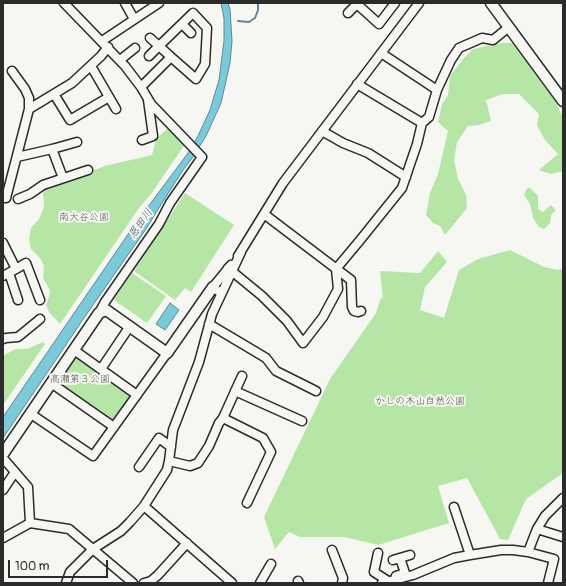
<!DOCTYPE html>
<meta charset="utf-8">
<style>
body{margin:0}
#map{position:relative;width:566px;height:586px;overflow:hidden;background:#f6f6f2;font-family:Pangolin,sans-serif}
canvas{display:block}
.frame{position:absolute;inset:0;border:4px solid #2b2b2b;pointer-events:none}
.scale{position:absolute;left:8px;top:560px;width:100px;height:18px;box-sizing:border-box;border:2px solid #2b2b2b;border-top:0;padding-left:5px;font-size:12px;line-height:14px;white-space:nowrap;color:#2b2b2b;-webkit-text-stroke:3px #f6f6f2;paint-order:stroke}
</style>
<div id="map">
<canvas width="566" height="586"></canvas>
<div class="frame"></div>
<div class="scale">100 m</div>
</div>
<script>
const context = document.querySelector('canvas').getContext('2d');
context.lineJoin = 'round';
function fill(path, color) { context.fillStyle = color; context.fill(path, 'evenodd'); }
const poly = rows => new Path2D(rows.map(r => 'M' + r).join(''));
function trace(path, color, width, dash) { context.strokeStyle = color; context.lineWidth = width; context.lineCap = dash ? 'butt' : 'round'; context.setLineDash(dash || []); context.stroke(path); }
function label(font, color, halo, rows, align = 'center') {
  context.font = font + ' Pangolin,"Klee One",sans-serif'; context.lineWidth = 4; context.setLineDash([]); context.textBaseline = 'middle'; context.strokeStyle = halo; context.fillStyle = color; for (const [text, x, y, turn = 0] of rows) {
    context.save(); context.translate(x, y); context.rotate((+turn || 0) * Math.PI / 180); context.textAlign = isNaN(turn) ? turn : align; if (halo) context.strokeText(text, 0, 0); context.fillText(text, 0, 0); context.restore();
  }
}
const green = poly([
 [501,43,513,43,555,100,563,118,563,171,551,174,539,170,558,154,545,140,537,125,539,114,519,94,503,94,486,100,491,121,479,125,468,126,457,142,454,160,458,179,466,195,467,208,445,235,440,226,433,223,426,215,430,193,438,174,448,131,438,122,442,104,448,95,450,76,463,59,473,49],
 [169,127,185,144,151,194,139,208,60,324,49,312,46,305,49,297,50,290,43,278,44,266,40,258,31,249,29,239,31,228,39,219,44,207,43,189,105,166,152,155,156,139],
 [527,188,530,188,538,196,538,209,543,212,551,205,556,210,551,215,550,223,544,229,539,227,533,218,530,204,524,195],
 [185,193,234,225,191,292,185,288,175,300,134,271],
 [510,250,544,267,558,270,563,268,563,473,526,499,508,540,500,539,467,478,438,486,449,523,378,545,344,537,300,537,289,532,275,549,264,517,330,379,376,313,381,298,383,299,380,271,420,273,438,251,447,262,425,287,420,310,444,318,459,270,478,259],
 [132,273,166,296,147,323,114,300],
 [43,342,45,344,3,405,3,356,15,349,27,349],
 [77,356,131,394,132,397,115,420,112,421,58,384,58,381,74,357]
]);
const water = poly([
 [221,3,228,3,230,9,232,41,230,63,221,103,206,136,193,157,183,170,157,211,146,229,86,315,3,438,3,417,133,227,188,153,197,138,210,110,219,80,224,41,224,18,221,3],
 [170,303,179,310,165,330,156,324,170,303]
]);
const stream = poly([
 [238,21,249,22,255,18,258,10,258,3]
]);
const minor = poly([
 [64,3,125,66,141,87,151,104,202,157,170,203,159,224,105,302,99,313],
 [125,3,134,19],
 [357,4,379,24,395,3],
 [348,13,358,3],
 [182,24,191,33],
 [102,41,159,3],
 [381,53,437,90],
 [149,56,159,46,193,13,207,28,205,64,196,79,171,57,159,46,150,38],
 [120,60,135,48],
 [91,66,116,109],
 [357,84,422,123],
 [141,87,171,57],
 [54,94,70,120,109,97],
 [29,109,72,83,101,56,108,47],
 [322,131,343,143,368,153,406,177],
 [142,140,153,136,148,100],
 [52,149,63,178],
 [17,157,52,149,77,142],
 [3,198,6,198,29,109,29,98,25,89,12,71],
 [18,199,30,194,43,185,88,170],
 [264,214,351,280,352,307,354,311,358,312,361,311],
 [3,243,16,269,3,276],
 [238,256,283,183,419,3],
 [228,268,262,296,287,321,303,343,323,317,338,289,336,269,361,239,402,188,417,144,422,123,429,117,437,90,451,60,459,48,482,38,493,40,509,27],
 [16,269,26,263,40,300],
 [9,273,18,300],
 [218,291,213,287,231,265],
 [209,324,266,358,276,371,316,391],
 [3,339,6,338,18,337,40,319],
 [74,350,137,395],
 [101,369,130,326],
 [51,383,114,427],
 [235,391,302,421],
 [31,414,93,456,167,353],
 [223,418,263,438,271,452,247,503],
 [3,458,28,487,30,523],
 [169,461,190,466,198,463,209,446,219,423,223,418,242,376],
 [139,467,159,438,171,447],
 [3,490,15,472],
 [144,506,232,583],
 [454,507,470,555],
 [537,529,563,537],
 [3,538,30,523,69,529,133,583],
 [332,550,343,578,342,583],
 [528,552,537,529,545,516,563,498],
 [378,553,374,572,388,581],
 [393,560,410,555],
 [396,576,405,573,400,558],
 [298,581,299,583],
 [66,583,70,572,93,549,121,531,130,522,144,506,167,470,169,461,173,430,199,362,212,314,241,252],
 [144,583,151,581,158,575,187,543],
 [260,583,271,564],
 [382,583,413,575,454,558,470,555,501,550,513,550,528,552,554,559,548,583]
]);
const tertiary = poly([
 [491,3,563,101],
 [3,454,99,313,106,310,109,312,167,353,213,287]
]);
const parkNames = [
 ["南大谷公園",84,217],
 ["高瀬第３公園",80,379],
 ["かしの木山自然公園",420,401]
];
const waterNames = [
 ["恩田川",141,224,-55]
];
fill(green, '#b5e6a6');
fill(water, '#7bcad9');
trace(water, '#5b8a93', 1);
trace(stream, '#5b8a93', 2);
trace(minor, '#2b2b2b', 11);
trace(tertiary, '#2b2b2b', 13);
trace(minor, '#f6f6f2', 8);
trace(tertiary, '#f6f6f2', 10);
label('10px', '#4e5a4a', '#f6f6f2', parkNames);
label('italic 11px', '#435b5f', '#f6f6f2', waterNames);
</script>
